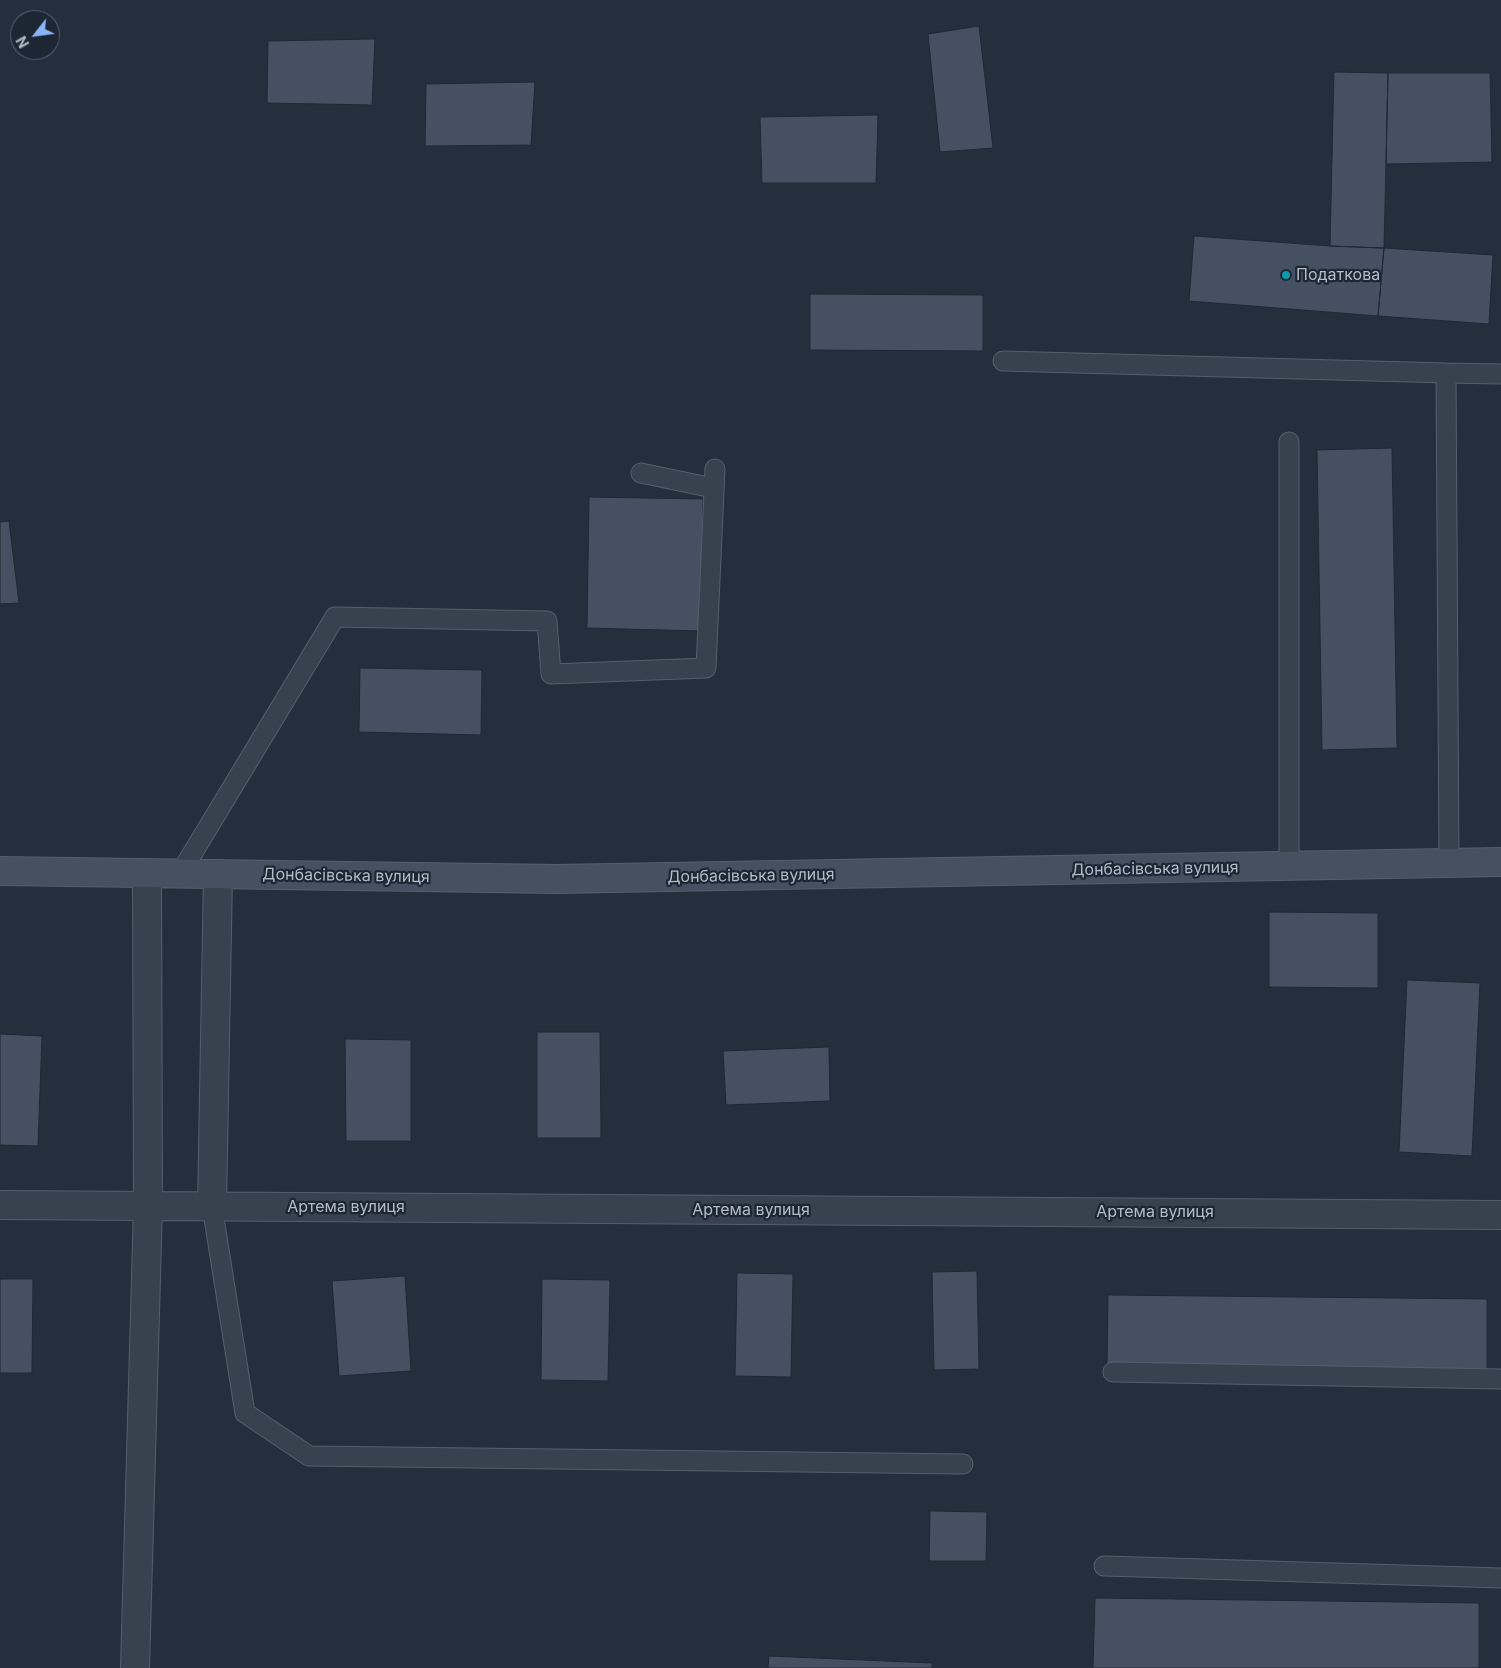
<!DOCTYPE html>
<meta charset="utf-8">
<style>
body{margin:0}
#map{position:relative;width:1501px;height:1668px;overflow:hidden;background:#242f3e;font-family:Inter,sans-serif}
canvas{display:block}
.north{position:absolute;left:10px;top:10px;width:50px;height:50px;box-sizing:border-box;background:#1d2633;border:1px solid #59626f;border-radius:50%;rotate:240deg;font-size:14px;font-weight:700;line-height:20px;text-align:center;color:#b4bcc9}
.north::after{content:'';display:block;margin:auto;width:18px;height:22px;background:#8ab4f8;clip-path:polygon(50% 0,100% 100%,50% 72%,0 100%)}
</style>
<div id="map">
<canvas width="1501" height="1668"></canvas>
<div class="north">N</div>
</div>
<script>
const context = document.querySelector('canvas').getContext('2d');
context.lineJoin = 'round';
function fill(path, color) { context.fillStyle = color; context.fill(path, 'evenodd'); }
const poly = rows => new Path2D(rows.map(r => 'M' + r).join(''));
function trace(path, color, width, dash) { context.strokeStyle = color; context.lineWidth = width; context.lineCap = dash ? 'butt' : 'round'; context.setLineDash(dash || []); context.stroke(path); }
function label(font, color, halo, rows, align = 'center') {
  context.font = font + ' Inter,sans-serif'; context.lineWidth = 4.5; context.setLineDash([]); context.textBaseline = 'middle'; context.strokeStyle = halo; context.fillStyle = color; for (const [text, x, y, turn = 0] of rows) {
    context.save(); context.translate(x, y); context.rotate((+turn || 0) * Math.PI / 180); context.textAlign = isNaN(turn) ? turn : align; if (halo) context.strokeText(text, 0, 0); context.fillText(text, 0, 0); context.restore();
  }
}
const building = poly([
 [979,26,993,148,940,152,928,34,979,26],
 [375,39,372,105,267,103,268,41,375,39],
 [1334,72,1388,73,1384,248,1330,246,1334,72],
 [1388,73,1490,73,1492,162,1386,164,1388,73],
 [535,82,531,145,425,146,426,84,535,82],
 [878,115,876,183,762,183,760,117,878,115],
 [1194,236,1330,246,1384,248,1378,316,1189,301,1194,236],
 [1384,248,1493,255,1489,324,1378,316,1384,248],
 [810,294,983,295,983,351,810,350,810,294],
 [1392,448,1397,748,1322,750,1317,450,1392,448],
 [589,497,703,499,701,631,587,628,589,497],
 [9,521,19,603,0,604,0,522,9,521],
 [360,668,482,670,481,735,359,732,360,668],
 [1269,912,1378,913,1378,988,1269,987,1269,912],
 [1407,980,1480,983,1472,1156,1399,1152,1407,980],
 [537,1032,600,1032,601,1138,537,1138,537,1032],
 [0,1034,42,1036,38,1146,0,1145,0,1034],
 [345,1039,411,1040,411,1141,346,1141,345,1039],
 [829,1047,830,1101,726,1105,723,1051,829,1047],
 [977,1271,979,1369,934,1370,932,1272,977,1271],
 [737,1273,793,1274,791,1377,735,1376,737,1273],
 [405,1276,411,1371,339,1376,332,1281,405,1276],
 [0,1279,33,1279,32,1373,0,1373,0,1279],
 [542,1279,610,1280,608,1381,541,1380,542,1279],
 [1108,1295,1487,1299,1487,1369,1107,1365,1108,1295],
 [930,1511,987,1512,986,1561,929,1561,930,1511],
 [1095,1598,1479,1603,1479,1668,1093,1668,1095,1598],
 [769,1656,932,1663,932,1668,768,1668,769,1656]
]);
const lane = poly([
 [1003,361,1446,373],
 [1289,442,1289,866],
 [641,473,713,488],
 [1449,863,1446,373,1501,374],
 [180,874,335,617,547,621,551,674,706,668,715,469],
 [212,1206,245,1413,309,1456,963,1464],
 [1113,1372,1501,1379],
 [1104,1566,1501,1578]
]);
const street = poly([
 [0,1205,1501,1215],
 [212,1206,218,874],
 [135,1668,148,1206,147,873]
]);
const secondary = poly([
 [0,871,557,879,1501,862]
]);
const markers = [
 [1286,275,5,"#0f9aa8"]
];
const poiNames = [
 ["Податкова",1296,275]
];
const streetNames = [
 ["Донбасівська вулиця",1155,869,-1],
 ["Донбасівська вулиця",346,876,1],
 ["Донбасівська вулиця",751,876,-1],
 ["Артема вулиця",346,1207],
 ["Артема вулиця",751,1210],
 ["Артема вулиця",1155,1212]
];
fill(building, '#455162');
trace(building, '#1f2835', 1);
trace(lane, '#565f6c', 21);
trace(street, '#565f6c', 30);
trace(secondary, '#565f6c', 30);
trace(lane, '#38414e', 19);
trace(street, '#38414e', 28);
trace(secondary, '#465061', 28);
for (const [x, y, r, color] of markers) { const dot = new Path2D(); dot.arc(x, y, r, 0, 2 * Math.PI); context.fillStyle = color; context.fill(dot); trace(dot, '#1d2633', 2); }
label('16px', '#b4bcc9', '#1d2633', poiNames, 'left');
label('16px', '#b4bcc9', '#1d2633', streetNames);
</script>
